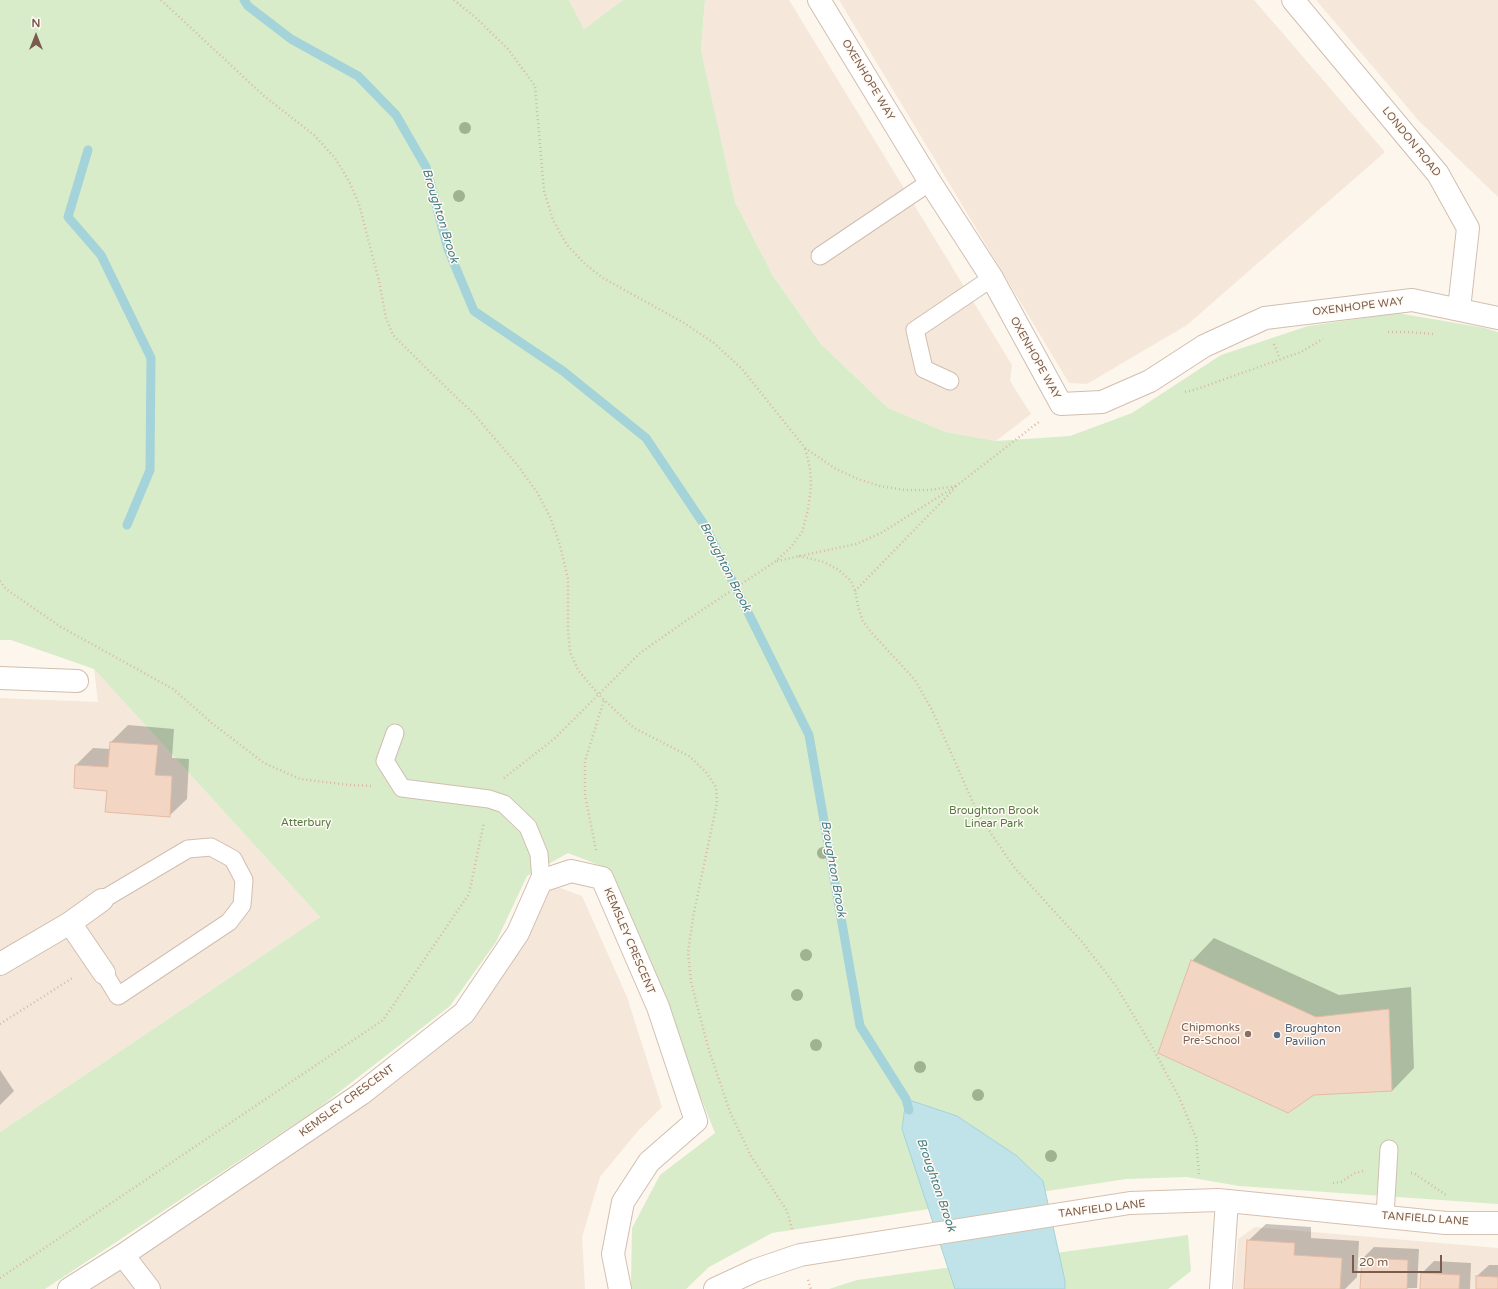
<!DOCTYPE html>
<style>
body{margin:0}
#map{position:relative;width:1498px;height:1289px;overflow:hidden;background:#fdf6ec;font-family:"Varela Round",sans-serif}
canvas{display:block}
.north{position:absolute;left:16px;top:16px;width:40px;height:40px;-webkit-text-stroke:3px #fffaf3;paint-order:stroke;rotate:0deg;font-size:11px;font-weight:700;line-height:16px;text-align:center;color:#7a5c4d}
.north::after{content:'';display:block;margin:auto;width:14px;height:18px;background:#7a5c4d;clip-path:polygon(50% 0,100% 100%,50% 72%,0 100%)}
.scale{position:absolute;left:1352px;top:1255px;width:90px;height:18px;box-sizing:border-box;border:2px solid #7a5c4d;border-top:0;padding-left:5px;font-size:12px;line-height:14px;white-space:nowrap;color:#7a5c4d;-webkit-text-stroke:3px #fffaf3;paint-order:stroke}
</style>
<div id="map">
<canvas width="1498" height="1289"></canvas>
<div class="north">N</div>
<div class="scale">20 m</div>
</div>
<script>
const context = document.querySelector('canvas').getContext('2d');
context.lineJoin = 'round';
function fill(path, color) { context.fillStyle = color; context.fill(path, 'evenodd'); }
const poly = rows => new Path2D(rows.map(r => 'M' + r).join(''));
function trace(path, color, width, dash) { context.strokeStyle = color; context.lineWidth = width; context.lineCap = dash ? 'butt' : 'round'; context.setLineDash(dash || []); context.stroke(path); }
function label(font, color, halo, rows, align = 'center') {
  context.font = font + ' "Varela Round",sans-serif'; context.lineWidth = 3; context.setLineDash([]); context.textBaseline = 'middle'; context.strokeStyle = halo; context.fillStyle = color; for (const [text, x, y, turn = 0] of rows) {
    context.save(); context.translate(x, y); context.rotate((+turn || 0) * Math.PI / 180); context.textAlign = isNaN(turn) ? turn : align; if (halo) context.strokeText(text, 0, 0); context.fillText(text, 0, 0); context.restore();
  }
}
const residential = poly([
 [569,0,623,0,584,29],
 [705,0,789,0,1012,365,1010,381,1031,414,996,441,946,432,888,408,821,344,773,276,735,202,701,50],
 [839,0,1254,0,1385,152,1187,325,1087,384,1069,383],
 [1316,0,1498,0,1498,197,1419,121],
 [94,669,320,917,0,1132,0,698,98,702],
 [541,881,582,896,627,997,662,1107,637,1132,600,1177,582,1237,585,1289,69,1289,464,1013],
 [1255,1227,1498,1248,1498,1289,1234,1289,1238,1239]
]);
const green = poly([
 [0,0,569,0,584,29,623,0,705,0,701,50,735,202,773,276,821,344,888,408,946,432,996,441,1070,436,1132,413,1221,355,1308,326,1397,313,1485,328,1498,332,1498,1204,1239,1186,1187,1177,1126,1179,772,1233,709,1267,686,1289,632,1289,631,1286,632,1228,660,1175,715,1133,609,869,568,853,527,876,496,942,450,1006,316,1110,45,1289,0,1289,0,1132,320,917,94,669,11,640,0,640],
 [1188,1235,1191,1271,1168,1289,829,1289,857,1280]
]);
const water = poly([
 [906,1099,957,1116,1017,1156,1043,1181,1065,1281,1065,1289,955,1289,902,1129,906,1099]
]);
const shadow = poly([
 [128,725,174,729,172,758,189,759,187,799,169,816,108,790,75,787,76,765,93,748,111,749,111,742],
 [1214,938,1339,995,1411,987,1414,1068,1392,1091,1192,961],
 [0,1070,14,1091,0,1105],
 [1266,1224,1311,1227,1311,1238,1359,1241,1357,1277,1345,1289,1252,1289,1248,1241],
 [1374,1247,1419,1249,1417,1288,1361,1289,1363,1258],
 [1434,1261,1471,1263,1470,1289,1421,1289,1422,1273],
 [1489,1265,1498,1265,1498,1289,1477,1289,1477,1276]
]);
const stream = poly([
 [244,0,248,6,291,39,358,76,396,115,426,167,448,249,474,311,563,371,646,438,705,526,809,735,860,1026,906,1099,909,1110],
 [88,150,68,217,101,255,151,358,150,470,127,525]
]);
const building = poly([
 [110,742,158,745,155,775,172,776,170,817,105,812,107,791,74,788,75,765,108,767,110,742],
 [1191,960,1316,1017,1389,1009,1392,1091,1314,1095,1288,1113,1158,1053,1191,960],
 [1247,1240,1295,1243,1294,1255,1342,1258,1340,1289,1244,1289,1247,1240],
 [1362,1258,1408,1260,1407,1289,1360,1289,1362,1258],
 [1421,1273,1460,1275,1459,1289,1420,1289,1421,1273],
 [1476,1276,1498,1277,1498,1289,1476,1289,1476,1276]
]);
const path = poly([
 [161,0,264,96,314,135,335,158,349,181,359,204,379,281,386,318,393,335,429,371,474,414,519,467,538,494,550,517,560,545,568,579,568,631,570,652,578,670,599,695,634,728,689,756,706,772,716,787,717,803,693,917,688,953,691,982,708,1047,730,1112,751,1156,787,1211,792,1229],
 [454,0,476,18,508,49,535,86,544,191,553,220,567,245,585,264,603,278,684,323,714,343,742,369,805,448,836,469,858,479,880,486,904,490,929,490,956,486],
 [1388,332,1407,332,1434,334],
 [1274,344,1280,359],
 [1185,392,1194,390,1301,352,1323,339],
 [799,556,824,562,839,570,851,581,855,591,859,610,863,621,871,632,915,680,932,710,979,816,1014,867,1083,943,1116,986,1150,1043,1179,1097,1196,1138,1199,1174],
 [777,561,856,544,881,533,956,486,1040,421],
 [0,581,6,589,61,627,173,689,213,724,264,763,300,779,350,785,371,786],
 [855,591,953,490],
 [504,778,554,739,640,653,687,620,776,561,791,547,802,532,808,510,811,487,810,468,805,448],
 [596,850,585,795,585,761,604,700],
 [0,1024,74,977],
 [1411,1173,1415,1174,1446,1195],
 [1333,1183,1341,1182,1355,1173,1363,1171],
 [0,1278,383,1020,469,894,484,822],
 [808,1280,811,1289]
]);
const lane = poly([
 [820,256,930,182],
 [950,381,924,369,915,330,992,278],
 [395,733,385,761,402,788,489,799,504,804,528,827,539,854,541,881],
 [102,900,188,849,211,847,233,859,244,880,242,905,229,922,118,996,104,973],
 [1385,1216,1389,1149]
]);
const street = poly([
 [819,0,930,182,992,278,1061,404,1102,402,1150,381,1204,346,1265,318,1412,300,1498,318],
 [1293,0,1438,174,1468,228,1459,309],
 [0,678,77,681],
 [70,923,104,973],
 [0,964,70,923,102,900],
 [123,1255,149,1289],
 [69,1289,123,1255,361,1094,464,1013,518,933,541,881,571,871,602,878,658,1007,696,1121,649,1162,623,1202,613,1254,620,1289],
 [1221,1289,1227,1201]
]);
const secondary = poly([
 [715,1289,756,1270,800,1255,1130,1203,1218,1200,1446,1223,1498,1223]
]);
const trees = [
 [465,128],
 [459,196],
 [823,853],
 [806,955],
 [797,995],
 [816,1045],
 [920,1067],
 [978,1095],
 [1051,1156]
];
const markers = [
 [1248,1034,4,"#8d6e63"],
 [1277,1035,4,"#5c6f8a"]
];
const streetNames = [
 ["OXENHOPE WAY",868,80,59],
 ["LONDON ROAD",1411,142,51],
 ["OXENHOPE WAY",1358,307,-7],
 ["OXENHOPE WAY",1035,358,61],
 ["KEMSLEY CRESCENT",629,941,67],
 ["KEMSLEY CRESCENT",347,1101,-36],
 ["TANFIELD LANE",1102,1209,-7],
 ["TANFIELD LANE",1425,1219,4]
];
const parkNames = [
 ["Broughton Brook",994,811],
 ["Linear Park",994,824],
 ["Atterbury",306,823]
];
const educationNames = [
 ["Chipmonks",1240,1028],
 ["Pre-School",1240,1041]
];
const serviceNames = [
 ["Broughton",1285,1029],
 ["Pavilion",1285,1042]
];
const waterNames = [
 ["Broughton Brook",440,216,73],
 ["Broughton Brook",725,567,63],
 ["Broughton Brook",833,869,80],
 ["Broughton Brook",936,1185,71]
];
fill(residential, '#f5e8da');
fill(green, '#d8ecc9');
fill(water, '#bfe3e8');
trace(water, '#a5d3da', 1);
fill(shadow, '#0003');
trace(stream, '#a5d3da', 9);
fill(building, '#f3d5c3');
trace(building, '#e6bba3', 1);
trace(lane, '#d1beb0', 19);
trace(street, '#d1beb0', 24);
trace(secondary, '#d6c0b0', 24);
trace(path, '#d9b8a5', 2.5, [1, 3]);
trace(lane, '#fff', 17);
trace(street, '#fff', 22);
trace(secondary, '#fff', 22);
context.fillStyle = '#a0b28e';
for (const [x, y] of trees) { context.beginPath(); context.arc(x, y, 6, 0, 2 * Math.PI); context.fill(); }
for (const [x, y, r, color] of markers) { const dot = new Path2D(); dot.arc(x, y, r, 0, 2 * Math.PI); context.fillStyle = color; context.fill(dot); trace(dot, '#fffaf3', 1.5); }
label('11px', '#7a5c4d', '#fffaf3', streetNames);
label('11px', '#537a41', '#fffaf3', parkNames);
label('11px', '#785e54', '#fffaf3', educationNames, 'right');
label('11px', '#4e5e75', '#fffaf3', serviceNames, 'left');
label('italic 12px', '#437c86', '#fffaf3', waterNames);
</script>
